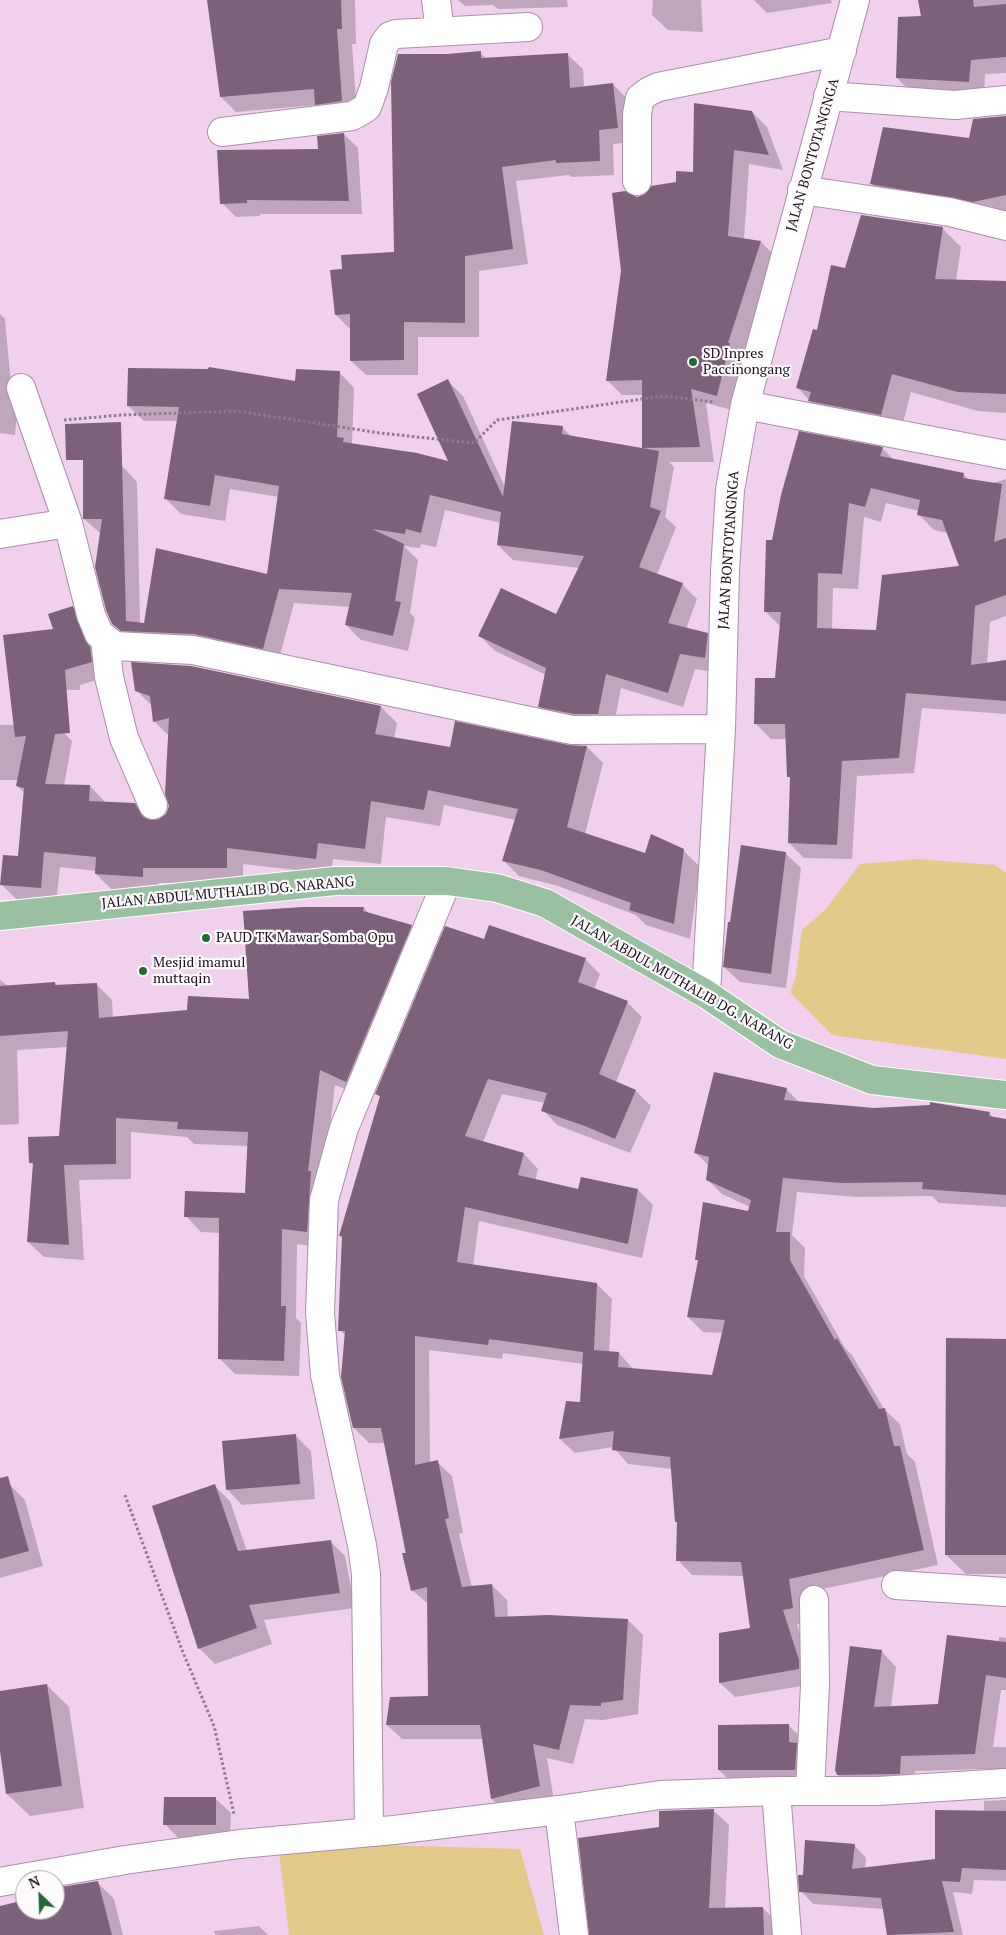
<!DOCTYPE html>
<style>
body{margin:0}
#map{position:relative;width:1006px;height:1935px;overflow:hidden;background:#f0d0ec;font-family:"PT Serif",serif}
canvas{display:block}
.north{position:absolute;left:15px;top:1870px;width:50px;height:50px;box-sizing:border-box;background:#fefbfe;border:1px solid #a49da3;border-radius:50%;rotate:336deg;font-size:14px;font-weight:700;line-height:20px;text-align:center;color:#1c111b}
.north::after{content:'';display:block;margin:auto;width:18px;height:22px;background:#216935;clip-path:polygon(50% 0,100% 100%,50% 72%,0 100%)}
</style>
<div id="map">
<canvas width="1006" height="1935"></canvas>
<div class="north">N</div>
</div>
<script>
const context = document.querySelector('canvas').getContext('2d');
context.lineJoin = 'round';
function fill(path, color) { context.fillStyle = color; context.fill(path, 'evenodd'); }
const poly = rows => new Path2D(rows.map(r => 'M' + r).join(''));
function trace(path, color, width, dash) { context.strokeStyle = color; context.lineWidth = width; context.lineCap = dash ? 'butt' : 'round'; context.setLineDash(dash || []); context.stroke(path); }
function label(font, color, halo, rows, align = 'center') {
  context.font = font + ' "PT Serif",serif'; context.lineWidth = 4.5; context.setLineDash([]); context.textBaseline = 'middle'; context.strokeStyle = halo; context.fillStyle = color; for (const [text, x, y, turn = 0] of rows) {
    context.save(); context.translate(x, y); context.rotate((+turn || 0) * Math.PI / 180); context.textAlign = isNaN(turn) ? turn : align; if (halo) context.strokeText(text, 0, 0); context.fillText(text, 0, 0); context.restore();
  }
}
const green = poly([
 [916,859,995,865,1006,873,1006,1059,832,1035,790,992,795,980,802,930,825,910,860,864],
 [278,1842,520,1849,544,1935,289,1935]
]);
const shadow = poly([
 [208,0,355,0,356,44,352,44,357,116,331,120,317,105,236,112,221,97],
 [458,0,567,0,568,7,498,9,493,5,465,6],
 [653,0,701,0,703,32,668,30,652,15],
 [754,0,831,0,832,3,767,13],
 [919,0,1006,0,1006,73,985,74,984,97,912,93,897,78,922,17],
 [480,53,487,59,568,55,583,69,584,88,613,84,627,99,632,142,613,144,614,175,572,177,569,175,516,181,528,264,479,271,479,337,418,337,418,375,366,375,351,361,351,330,336,315,343,270,395,254,447,55],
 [752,112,767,127,783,170,749,164,744,239,761,242,776,257,743,357,745,359,732,410,706,403,714,462,669,462,674,467,665,517,676,527,657,575,682,584,697,599,686,629,707,634,722,650,720,673,695,669,683,707,621,688,613,729,554,722,539,706,546,675,495,651,480,636,557,615,579,568,513,560,498,545,501,523,445,510,436,547,421,544,420,548,404,546,418,560,410,613,415,618,408,651,361,640,346,625,350,607,294,603,278,663,128,639,113,623,101,534,84,519,122,466,137,482,140,624,145,624,268,576,279,497,230,489,225,521,181,514,166,499,178,421,144,421,128,406,297,383,339,372,354,388,352,445,450,463,448,381,463,396,505,487,562,427,572,437,644,449,643,395,622,395,607,380,637,198,678,183,695,173],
 [1006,117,1006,213,887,199,872,184,970,140],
 [344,134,358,148,362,214,260,214,260,216,236,217,222,203,319,150],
 [942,228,961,247,956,281,1006,283,1006,413,978,411,911,392,900,434,828,420,798,388,818,332,846,269],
 [0,314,5,319,11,385,19,393,15,435,0,433],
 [882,448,894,460,964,475,977,488,1006,479,1006,616,990,622,987,664,1006,662,1006,714,922,708,914,773,857,776,852,859,804,858,789,843,791,779,788,776,787,739,771,739,755,723,776,680,781,627,766,612,773,541],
 [886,503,919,511,918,514,934,530,948,533,961,567,877,631,832,630,833,588,858,589,864,517,881,522],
 [72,607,87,622,106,677,80,685,80,690,24,689,55,630],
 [136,690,381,707,397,723,394,739,451,749,587,747,603,763,585,834,646,855,683,850,700,867,690,939,646,925,636,915,558,886,519,876,503,860,516,820,444,805,440,826,386,817,381,864,333,859,331,874,243,864,243,884,159,883,158,892,112,890,96,874,96,871,60,867,56,904,18,901,2,885,19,858,25,793,17,786,19,780,0,780,0,725,56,725,72,741,64,786,90,786,106,803,135,805,152,822,159,821,167,815,170,806,170,737,154,721,153,707],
 [785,853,801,868,786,988,740,982,724,967,731,924],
 [303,908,364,908,370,915,411,926,426,942,362,1096,335,1085,323,1185,322,1247,297,1244,296,1318,301,1323,299,1376,235,1374,219,1358,220,1233,201,1232,186,1216,247,1194,249,1146,194,1144,187,1137,131,1132,131,1179,79,1180,84,1260,44,1257,28,1242,34,1166,31,1162,60,1137,68,1047,17,1050,19,1124,0,1125,0,980,8,986,55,983,58,986,96,984,112,1000,113,1018,189,1011,250,1001],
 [485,940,585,959,600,974,594,990,627,1002,642,1017,616,1082,636,1091,651,1106,630,1153,557,1125,543,1110,545,1103,502,1094,483,1142,524,1154,538,1169,535,1181,579,1191,638,1190,653,1205,642,1258,479,1221,473,1266,597,1284,612,1299,609,1352,619,1353,634,1370,713,1377,723,1333,703,1332,688,1317,699,1262,696,1259,749,1212,750,1207,722,1194,707,1179,709,1166,696,1153,715,1073,787,1090,799,1102,874,1109,989,1113,994,1118,1006,1120,1006,1207,939,1203,932,1196,857,1197,797,1192,792,1235,805,1248,804,1276,845,1348,852,1355,884,1409,900,1424,907,1454,915,1462,938,1565,803,1593,808,1623,797,1624,813,1676,814,1684,735,1697,720,1683,751,1629,744,1576,692,1575,678,1560,678,1524,676,1522,672,1469,628,1464,613,1447,575,1453,560,1439,581,1404,584,1364,503,1353,502,1359,429,1350,430,1463,437,1462,452,1476,463,1533,459,1534,472,1587,492,1585,507,1600,508,1618,628,1620,643,1635,638,1714,603,1720,585,1719,573,1764,547,1758,554,1801,507,1814,492,1799,484,1739,402,1739,387,1725,429,1697,428,1604,412,1590,385,1443,369,1443,354,1428,346,1336,340,1330,343,1239,340,1236,381,1098,377,1094],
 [1006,1340,1006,1574,966,1574,946,1555],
 [296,1436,311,1451,315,1499,242,1505,227,1489],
 [10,1485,25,1500,43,1566,0,1578,0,1488],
 [215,1486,230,1501,247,1551,330,1541,345,1556,355,1608,264,1620,272,1644,215,1664,199,1648],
 [999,1637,1006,1638,1006,1690,1001,1690,993,1747,1006,1747,1006,1781,997,1781,985,1769,915,1771,915,1789,853,1790,838,1775,881,1651,896,1667,891,1707,939,1705,999,1642],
 [47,1685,69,1707,84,1808,30,1816,7,1794,0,1743,0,1692],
 [788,1725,804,1740,810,1785,734,1785,719,1770],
 [215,1798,231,1813,230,1840,180,1840,165,1824],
 [1006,1800,1006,1881,974,1880,972,1894,953,1892,963,1935,888,1935,884,1909,813,1904,801,1891,804,1876,854,1845,866,1858,865,1869,936,1860,984,1812,984,1801],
 [713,1810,729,1825,725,1909,763,1908,778,1923,778,1935,589,1935,661,1828],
 [97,1882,114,1899,123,1935,0,1935,0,1907,25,1902,25,1910,55,1910,55,1889],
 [259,1926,268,1935,215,1935,214,1931]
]);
const building = poly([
 [207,0,341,0,342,29,337,29,342,101,315,105,314,89,220,97],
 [918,0,973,0,974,7,1006,4,1006,57,971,60,969,82,896,78,898,17,921,16],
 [481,51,481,58,568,53,570,88,613,83,618,128,599,130,600,161,556,163,556,160,502,167,513,249,465,256,465,323,404,322,404,360,350,361,350,314,335,315,330,270,342,269,341,255,394,252,391,82,398,54,447,54],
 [694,103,752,111,769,155,734,150,728,236,761,241,728,343,730,343,717,396,691,389,700,447,642,448,642,380,606,381,621,271,612,193,625,191,637,197,645,194,651,186,676,182,676,171,693,172],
 [1006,116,1006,195,973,202,870,184,883,127,969,138,973,119],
 [344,133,349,201,247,200,247,203,220,204,217,150,318,149,317,136],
 [861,215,943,227,935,279,1006,281,1006,394,958,392,892,374,881,415,808,401,811,392,796,388,813,329,817,330,831,265,845,268],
 [209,367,295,381,296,369,340,371,337,437,344,438,343,442,417,453,448,461,417,394,448,379,503,497,512,421,563,426,562,434,659,451,650,507,661,511,639,567,683,583,668,623,708,633,705,658,680,654,668,693,606,674,598,714,574,714,538,707,546,668,478,636,501,588,556,614,584,556,497,545,501,512,430,495,421,533,406,529,405,534,372,529,404,544,395,601,401,602,393,636,345,625,352,593,279,589,263,649,194,634,121,631,112,624,106,610,95,567,102,519,83,519,83,460,66,460,65,424,121,422,126,621,144,623,156,548,267,574,279,486,215,475,210,506,164,499,179,407,127,406,128,368,208,369],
 [799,431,883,447,880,456,964,473,963,478,1002,484,994,542,1006,538,1006,595,975,606,971,665,1006,660,1006,701,906,693,899,758,842,761,837,845,788,843,790,777,787,777,785,724,754,724,755,678,775,678,781,612,764,612,766,540,772,540,781,495],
 [871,488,920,500,917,515,942,520,959,566,882,575,876,630,817,628,818,573,842,574,849,503,865,507],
 [73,606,85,640,90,647,92,662,65,670,70,733,55,734,45,784,90,785,89,801,135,803,143,817,151,820,159,819,166,814,169,806,165,794,169,718,153,722,150,696,135,691,131,662,191,666,381,706,375,734,450,747,455,721,569,745,587,746,567,827,645,853,651,834,684,849,674,924,629,910,631,903,541,870,502,861,518,809,428,790,424,810,371,801,365,849,318,843,316,859,227,848,227,868,143,868,143,877,95,874,96,857,44,852,41,888,0,885,3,855,18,856,24,788,16,786,26,736,15,737,3,635,53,629,48,614],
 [741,845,786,852,771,974,723,967,728,922,730,922],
 [303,907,364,907,363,911,412,925,346,1082,320,1070,308,1171,311,1171,307,1232,282,1229,281,1306,286,1306,284,1361,218,1359,219,1218,184,1217,185,1191,245,1193,248,1132,177,1129,178,1122,116,1118,116,1164,64,1165,69,1245,27,1242,33,1163,29,1163,28,1137,59,1136,68,1031,0,1036,0,986,55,982,55,985,97,983,99,1018,187,1010,188,996,249,999,243,911],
 [489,925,586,958,578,982,628,1001,599,1074,636,1090,615,1139,585,1126,541,1111,547,1093,488,1079,465,1136,524,1153,518,1175,578,1189,581,1177,638,1189,628,1244,465,1207,457,1262,597,1283,594,1350,619,1352,618,1367,712,1375,725,1320,687,1317,698,1260,695,1260,703,1202,748,1211,751,1200,706,1180,709,1157,694,1153,714,1072,787,1088,784,1100,874,1108,930,1105,930,1102,990,1112,989,1116,1006,1119,1006,1195,922,1189,923,1182,841,1183,783,1178,776,1232,790,1232,790,1260,835,1340,837,1338,879,1409,885,1408,894,1446,900,1446,924,1550,789,1579,793,1608,783,1610,799,1660,799,1669,719,1683,719,1633,750,1628,741,1562,676,1561,677,1522,675,1522,670,1457,612,1450,614,1431,559,1439,566,1401,580,1402,583,1352,489,1339,488,1345,415,1336,415,1465,438,1460,449,1518,445,1519,462,1587,492,1584,495,1617,549,1615,628,1619,623,1700,601,1703,601,1706,570,1705,559,1750,533,1744,540,1786,491,1799,480,1725,386,1725,390,1697,428,1696,427,1587,411,1591,402,1553,406,1553,381,1428,353,1428,341,1377,345,1331,338,1331,342,1236,339,1236,380,1096,375,1094,445,926,484,939],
 [946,1338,1006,1339,1006,1555,945,1555],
 [296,1434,300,1484,226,1490,222,1441],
 [8,1476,29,1551,0,1559,0,1478],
 [215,1484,238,1551,331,1540,340,1593,249,1605,257,1628,198,1649,152,1506],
 [947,1635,1006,1642,1006,1678,986,1675,975,1754,901,1756,900,1774,837,1775,835,1770,850,1646,882,1650,874,1707,938,1704],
 [47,1684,62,1786,6,1794,0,1751,0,1691],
 [789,1724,789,1742,797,1743,795,1770,718,1770,718,1725],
 [164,1797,216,1797,216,1825,163,1825],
 [714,1809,709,1908,763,1907,764,1935,589,1935,578,1838,659,1827,659,1811],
 [935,1810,1006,1811,1006,1870,962,1868,960,1882,942,1881,954,1932,887,1935,881,1898,799,1892,798,1875,803,1875,805,1840,855,1844,852,1869,935,1859],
 [98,1881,112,1935,0,1935,0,1906,25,1900,25,1910,55,1910,55,1888]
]);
const path = poly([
 [64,420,121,415,237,411,380,433,474,443,497,420,663,396,714,402],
 [125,1495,182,1650,214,1726,234,1814]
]);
const minor = poly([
 [436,0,440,31],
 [828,96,955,105,1006,100],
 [222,132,352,116,361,111,367,107,374,88,384,44,390,36,396,34,528,27],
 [637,181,637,114,640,98,648,92,658,87,842,51],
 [802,190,950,212,1006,226],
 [21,388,68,523,91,615,99,634,115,646,193,650,572,730,721,729],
 [745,405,1006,455],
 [0,534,68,523],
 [105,639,109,677,124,738,153,805],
 [706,994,721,729,725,571,730,490,745,405,855,0],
 [896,1585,1006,1592],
 [776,1791,878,1791,1006,1783],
 [810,1791,815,1685,814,1600],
 [559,1810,574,1935],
 [369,1831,366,1574,362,1545,325,1375,320,1313,324,1200,344,1128,447,881],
 [0,1882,125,1860,240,1844,394,1830,559,1810,660,1795,776,1791,787,1935]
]);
const major = poly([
 [0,916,335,881,447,881,497,888,545,903,706,994,780,1044,872,1080,1006,1095]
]);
const markers = [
 [693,362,5,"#216935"],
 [206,938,5,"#216935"],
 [143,971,5,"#216935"]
];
const streetNames = [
 ["JALAN BONTOTANGNGA",813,155,-74],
 ["JALAN BONTOTANGNGA",729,550,-86],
 ["JALAN ABDUL MUTHALIB DG. NARANG",228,893,-5],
 ["JALAN ABDUL MUTHALIB DG. NARANG",682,983,30]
];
const poiNames = [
 ["SD Inpres",703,354],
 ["Paccinongang",703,370],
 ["PAUD TK Mawar Somba Opu",216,938],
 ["Mesjid imamul",153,963],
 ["muttaqin",153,979]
];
fill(green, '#e3ca8b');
fill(shadow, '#0003');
fill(building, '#7d607a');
trace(minor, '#ac8eaa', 30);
trace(major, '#fff', 30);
trace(path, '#8f798d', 3, [2.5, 2.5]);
trace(minor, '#fff', 28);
trace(major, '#99c1a1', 28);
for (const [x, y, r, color] of markers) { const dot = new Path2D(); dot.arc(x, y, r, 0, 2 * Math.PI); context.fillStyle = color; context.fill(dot); trace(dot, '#fefbfe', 2); }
label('14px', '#1c111b', '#fefbfe', streetNames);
label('14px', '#1c111b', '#fefbfe', poiNames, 'left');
</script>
